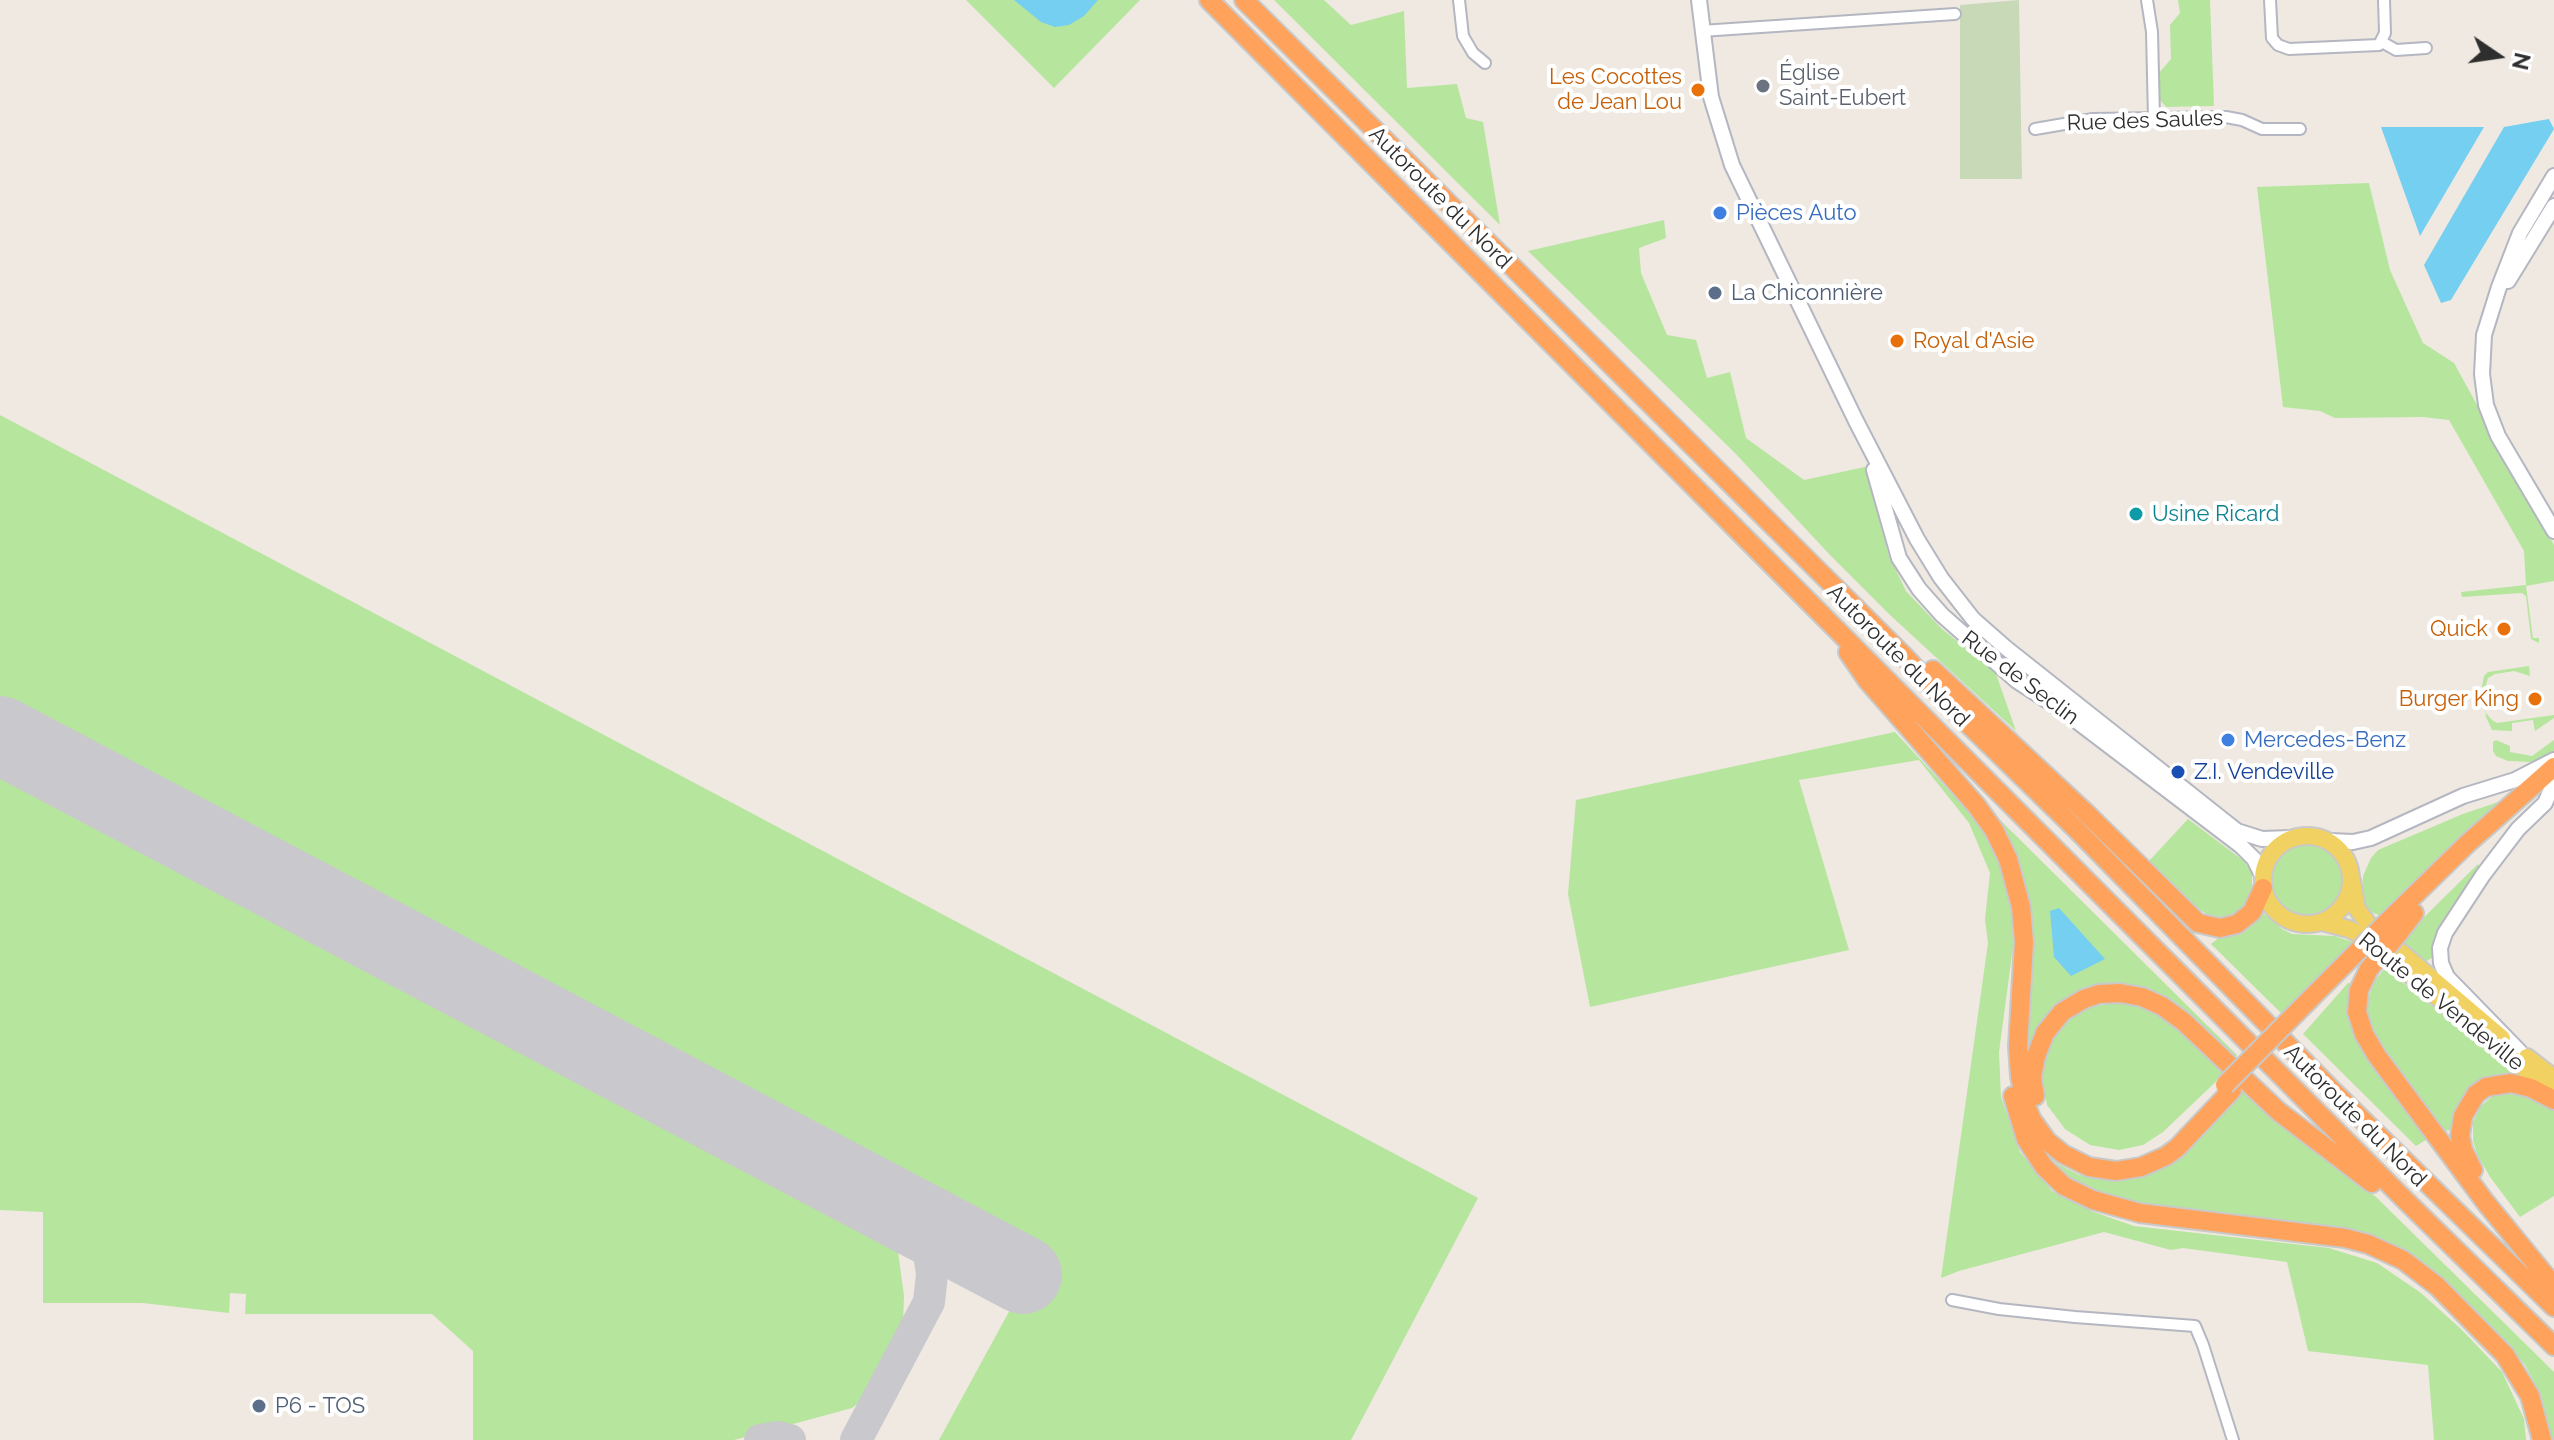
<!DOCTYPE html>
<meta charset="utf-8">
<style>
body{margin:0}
#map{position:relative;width:2554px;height:1440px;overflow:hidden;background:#efe9e1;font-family:Raleway,sans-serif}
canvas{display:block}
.north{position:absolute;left:2458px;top:16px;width:80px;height:80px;-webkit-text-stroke:6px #fff;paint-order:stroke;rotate:103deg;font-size:22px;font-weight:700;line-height:32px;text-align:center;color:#2e2e2e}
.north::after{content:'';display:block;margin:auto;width:28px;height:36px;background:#2e2e2e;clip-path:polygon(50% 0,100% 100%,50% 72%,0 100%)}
</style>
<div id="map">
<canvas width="2554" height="1440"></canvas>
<div class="north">N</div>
</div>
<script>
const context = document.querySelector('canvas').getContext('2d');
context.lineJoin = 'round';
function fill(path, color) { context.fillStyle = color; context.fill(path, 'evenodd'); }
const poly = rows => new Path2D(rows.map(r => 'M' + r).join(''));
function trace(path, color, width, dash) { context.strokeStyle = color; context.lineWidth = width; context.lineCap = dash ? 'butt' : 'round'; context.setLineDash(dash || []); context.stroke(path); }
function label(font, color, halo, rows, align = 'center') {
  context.font = font + ' Raleway,sans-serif'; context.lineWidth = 8; context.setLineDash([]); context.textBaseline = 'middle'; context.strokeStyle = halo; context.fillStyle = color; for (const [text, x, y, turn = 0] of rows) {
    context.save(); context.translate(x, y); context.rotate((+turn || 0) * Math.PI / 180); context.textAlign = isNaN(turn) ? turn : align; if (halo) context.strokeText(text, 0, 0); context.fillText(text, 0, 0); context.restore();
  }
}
const green = poly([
 [966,0,1140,0,1054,88],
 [1274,0,1324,0,1351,25,1404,11,1407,88,1457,84,1466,118,1483,122,1500,225],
 [2178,0,2210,0,2214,106,2166,107,2160,100,2159,73,2171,59,2170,25,2180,13],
 [2369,183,2390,270,2423,343,2454,363,2554,545,2554,581,2526,586,2533,638,2539,638,2539,643,2531,639,2526,596,2522,593,2462,597,2461,592,2526,585,2524,551,2449,420,2423,417,2335,418,2320,411,2283,407,2257,187],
 [1664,220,1666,238,1639,248,1641,273,1667,335,1696,340,1707,378,1730,372,1746,438,1804,480,1865,467,1889,556,1906,591,1942,629,1995,671,2016,731,1890,615,1830,555,1735,453,1528,251],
 [0,415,1478,1198,1351,1440,939,1440,1041,1253,0,704],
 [2529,666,2530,676,2514,671,2495,674,2488,678,2483,694,2485,712,2492,720,2497,723,2554,715,2554,718,2535,731,2533,720,2512,723,2512,731,2492,730,2486,717,2482,686,2484,676,2488,672],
 [1895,732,1979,823,2000,863,2012,905,2013,947,1999,1052,2001,1097,2020,1152,2052,1191,2091,1211,2134,1226,2329,1248,2377,1263,2421,1293,2461,1329,2502,1372,2524,1419,2526,1440,2434,1440,2428,1365,2308,1351,2287,1262,2183,1248,2171,1250,2104,1232,1959,1271,1941,1278,1988,943,1985,919,1990,873,1969,823,1919,760,1799,780,1849,950,1590,1007,1568,894,1576,800],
 [2496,740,2510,746,2510,752,2532,756,2554,740,2554,751,2532,762,2508,761,2496,756,2493,751,2493,742],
 [0,764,387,971,896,1237,904,1296,903,1323,861,1401,852,1408,734,1440,473,1440,473,1351,432,1314,245,1314,246,1294,230,1293,229,1313,143,1303,43,1303,43,1212,0,1210],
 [2501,801,2382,916,2373,913,2365,906,2362,896,2363,876,2371,858,2378,850,2463,814],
 [1991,811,2237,1055,2232,1061,2139,988,2059,1006,2026,1077,2029,969],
 [2188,819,2244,861,2252,873,2252,890,2248,902,2232,916,2220,917,2207,914,2197,908,2149,861],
 '2272 879a36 36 0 1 1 72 0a36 36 0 1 1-72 0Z',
 [2478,864,2480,869,2445,919,2435,941,2433,957,2425,962,2403,942,2410,931],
 [2262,912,2282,929,2292,934,2335,936,2355,943,2283,1015,2211,944,2220,937,2246,931],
 [2385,968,2514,1072,2512,1076,2496,1075,2482,1080,2456,1110,2451,1130,2444,1131,2374,1036,2369,1020,2367,1003,2374,982],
 [2348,983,2355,984,2350,1016,2429,1138,2416,1146,2303,1034],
 [2115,1002,2129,1003,2156,1012,2183,1032,2225,1073,2163,1132,2143,1145,2119,1150,2090,1145,2065,1129,2047,1105,2041,1073,2048,1048,2064,1023,2085,1009],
 [2243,1090,2273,1118,2375,1196,2554,1372,2554,1440,2552,1440,2541,1395,2525,1365,2511,1348,2418,1262,2109,1198,2064,1179,2042,1149,2056,1163,2079,1175,2111,1180,2141,1177,2167,1166,2181,1157],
 [2502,1093,2526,1096,2554,1110,2554,1196,2520,1217,2490,1177,2477,1154,2473,1141,2473,1122,2481,1106,2494,1095]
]);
const cemetery = poly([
 [2019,0,2022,179,1960,179,1960,5]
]);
const water = poly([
 [1014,0,1098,0,1084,16,1069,25,1055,27,1041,22],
 [2549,119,2554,129,2451,300,2441,303,2424,265,2504,127],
 [2381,127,2484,127,2420,236],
 [2059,908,2105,959,2071,976,2054,957,2050,911]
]);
const taxiway = poly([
 [760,1440,778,1437,790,1440],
 [856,1440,929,1302,932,1274,929,1254,919,1228,909,1215]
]);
const runway = poly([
 [0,735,1023,1275]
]);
const street = poly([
 [1459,0,1463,36,1473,53,1485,63],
 [2147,0,2152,32,2154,118],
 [2270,0,2272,38,2278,45,2289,49,2379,45,2385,33,2384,0],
 [1701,31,1955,14],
 [2382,42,2396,50,2426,48],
 [2035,129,2093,119,2226,117,2242,120,2262,129,2300,129],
 [1952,1300,1999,1309,2075,1317,2195,1326,2203,1345,2233,1440]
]);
const secondary = poly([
 [1699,0,1711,97,1732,165,1856,421,1917,539,1941,578,1973,619,2006,648,2237,831,2262,839,2291,838],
 [2554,176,2520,233,2499,287,2484,335,2482,374,2486,405,2498,436,2554,531],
 [2508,281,2554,206],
 [1874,470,1899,558,1919,589,1942,615,2017,681,2066,713,2241,846,2254,859,2263,877],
 [2331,841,2353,842,2371,838,2463,796,2515,780,2554,760],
 [2520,1052,2447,977,2441,963,2440,948,2445,933,2483,875,2518,829,2545,803,2554,783]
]);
const primary = poly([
 '2263 880a44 44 0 1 1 88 0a44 44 0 1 1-88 0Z',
 [2352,881,2357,909,2369,925,2502,1038],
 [2322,922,2349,929,2364,937,2554,1093],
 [2527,1057,2554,1078]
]);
const highway = poly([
 [1209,0,2406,1201,2554,1346],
 [1244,0,1904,656,1961,717,2076,829,2331,1089,2554,1307],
 [1848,652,1867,680,1976,805,1994,830,2008,859,2021,907,2024,942,2018,1046,2020,1076,2026,1106,2032,1120,2047,1141,2063,1154,2089,1167,2116,1171,2141,1167,2166,1156,2177,1148,2232,1090],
 [1933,670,2084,811,2198,923,2220,928,2237,924,2252,912,2263,888],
 [2386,923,2468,843,2554,767],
 [2398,934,2414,913],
 [2369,969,2359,990,2357,1012,2364,1034,2377,1056,2486,1203,2554,1286],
 [2311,998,2356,953],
 [2013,1096,2026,1139,2044,1167,2064,1186,2093,1200,2140,1213,2345,1238,2368,1244,2403,1260,2437,1286,2505,1355,2530,1396,2542,1440],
 [2035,1096,2032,1078,2036,1056,2045,1033,2062,1012,2084,999,2099,994,2120,993,2142,997,2162,1006,2184,1022,2278,1111,2372,1183],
 [2473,1170,2463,1150,2460,1136,2463,1116,2476,1094,2486,1087,2511,1083,2531,1088,2554,1100]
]);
const highwayBridge = poly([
 [2356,953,2386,923],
 [2369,969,2398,934],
 [2225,1085,2311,998]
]);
const markers = [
 [1763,86,8,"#6b7280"],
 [1698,90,8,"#e8710a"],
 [1720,213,8,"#3f7fe0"],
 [1715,293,8,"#5c6f8a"],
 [1897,341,8,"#e8710a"],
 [2136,514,8,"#0f9aa8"],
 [2504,629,8,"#e8710a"],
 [2535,699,8,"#e8710a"],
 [2228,740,8,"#3f7fe0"],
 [2178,772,8,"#1a4fb4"],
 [259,1406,8,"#5c6f8a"]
];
const worshipNames = [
 ["Église",1779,73],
 ["Saint-Eubert",1779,98]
];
const foodNames = [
 ["Les Cocottes",1682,77],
 ["de Jean Lou",1682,102],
 ["Royal d'Asie",1913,341,"left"],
 ["Quick",2488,629],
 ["Burger King",2519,699]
];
const streetNames = [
 ["Rue des Saules",2145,121,-2],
 ["Autoroute du Nord",1440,198,45],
 ["Autoroute du Nord",1898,656,45],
 ["Rue de Seclin",2020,678,37],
 ["Route de Vendeville",2441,1002,39],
 ["Autoroute du Nord",2355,1116,45]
];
const shopNames = [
 ["Pièces Auto",1736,213],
 ["Mercedes-Benz",2244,740]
];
const serviceNames = [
 ["La Chiconnière",1731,293],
 ["P6 - TOS",275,1406]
];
const cultureNames = [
 ["Usine Ricard",2152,514]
];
const transitNames = [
 ["Z.I. Vendeville",2194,772]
];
fill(green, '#b6e59e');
fill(cemetery, '#c8d9b8');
fill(water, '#75cff0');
trace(taxiway, '#c9c8cc', 32);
trace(runway, '#c9c8cc', 78);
trace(street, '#b4b7c1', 14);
trace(secondary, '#b4b7c1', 18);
trace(primary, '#c9c9c9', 20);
trace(highway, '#c9c9c9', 22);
trace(street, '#fff', 10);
trace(secondary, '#fff', 14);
trace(primary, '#f2d163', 16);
trace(highway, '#ffa35c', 18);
trace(highwayBridge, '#c9c9c9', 22, []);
trace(highwayBridge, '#ffa35c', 18);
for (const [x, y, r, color] of markers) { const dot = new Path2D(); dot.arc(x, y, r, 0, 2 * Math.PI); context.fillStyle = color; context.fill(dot); trace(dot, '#fff', 3); }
label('22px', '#5b616d', '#fff', worshipNames, 'left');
label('22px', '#c56008', '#fff', foodNames, 'right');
label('22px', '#2e2e2e', '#fff', streetNames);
label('22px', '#366cbe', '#fff', shopNames, 'left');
label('22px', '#4e5e75', '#fff', serviceNames, 'left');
label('22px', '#0d838f', '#fff', cultureNames, 'left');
label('22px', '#164399', '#fff', transitNames, 'left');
</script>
